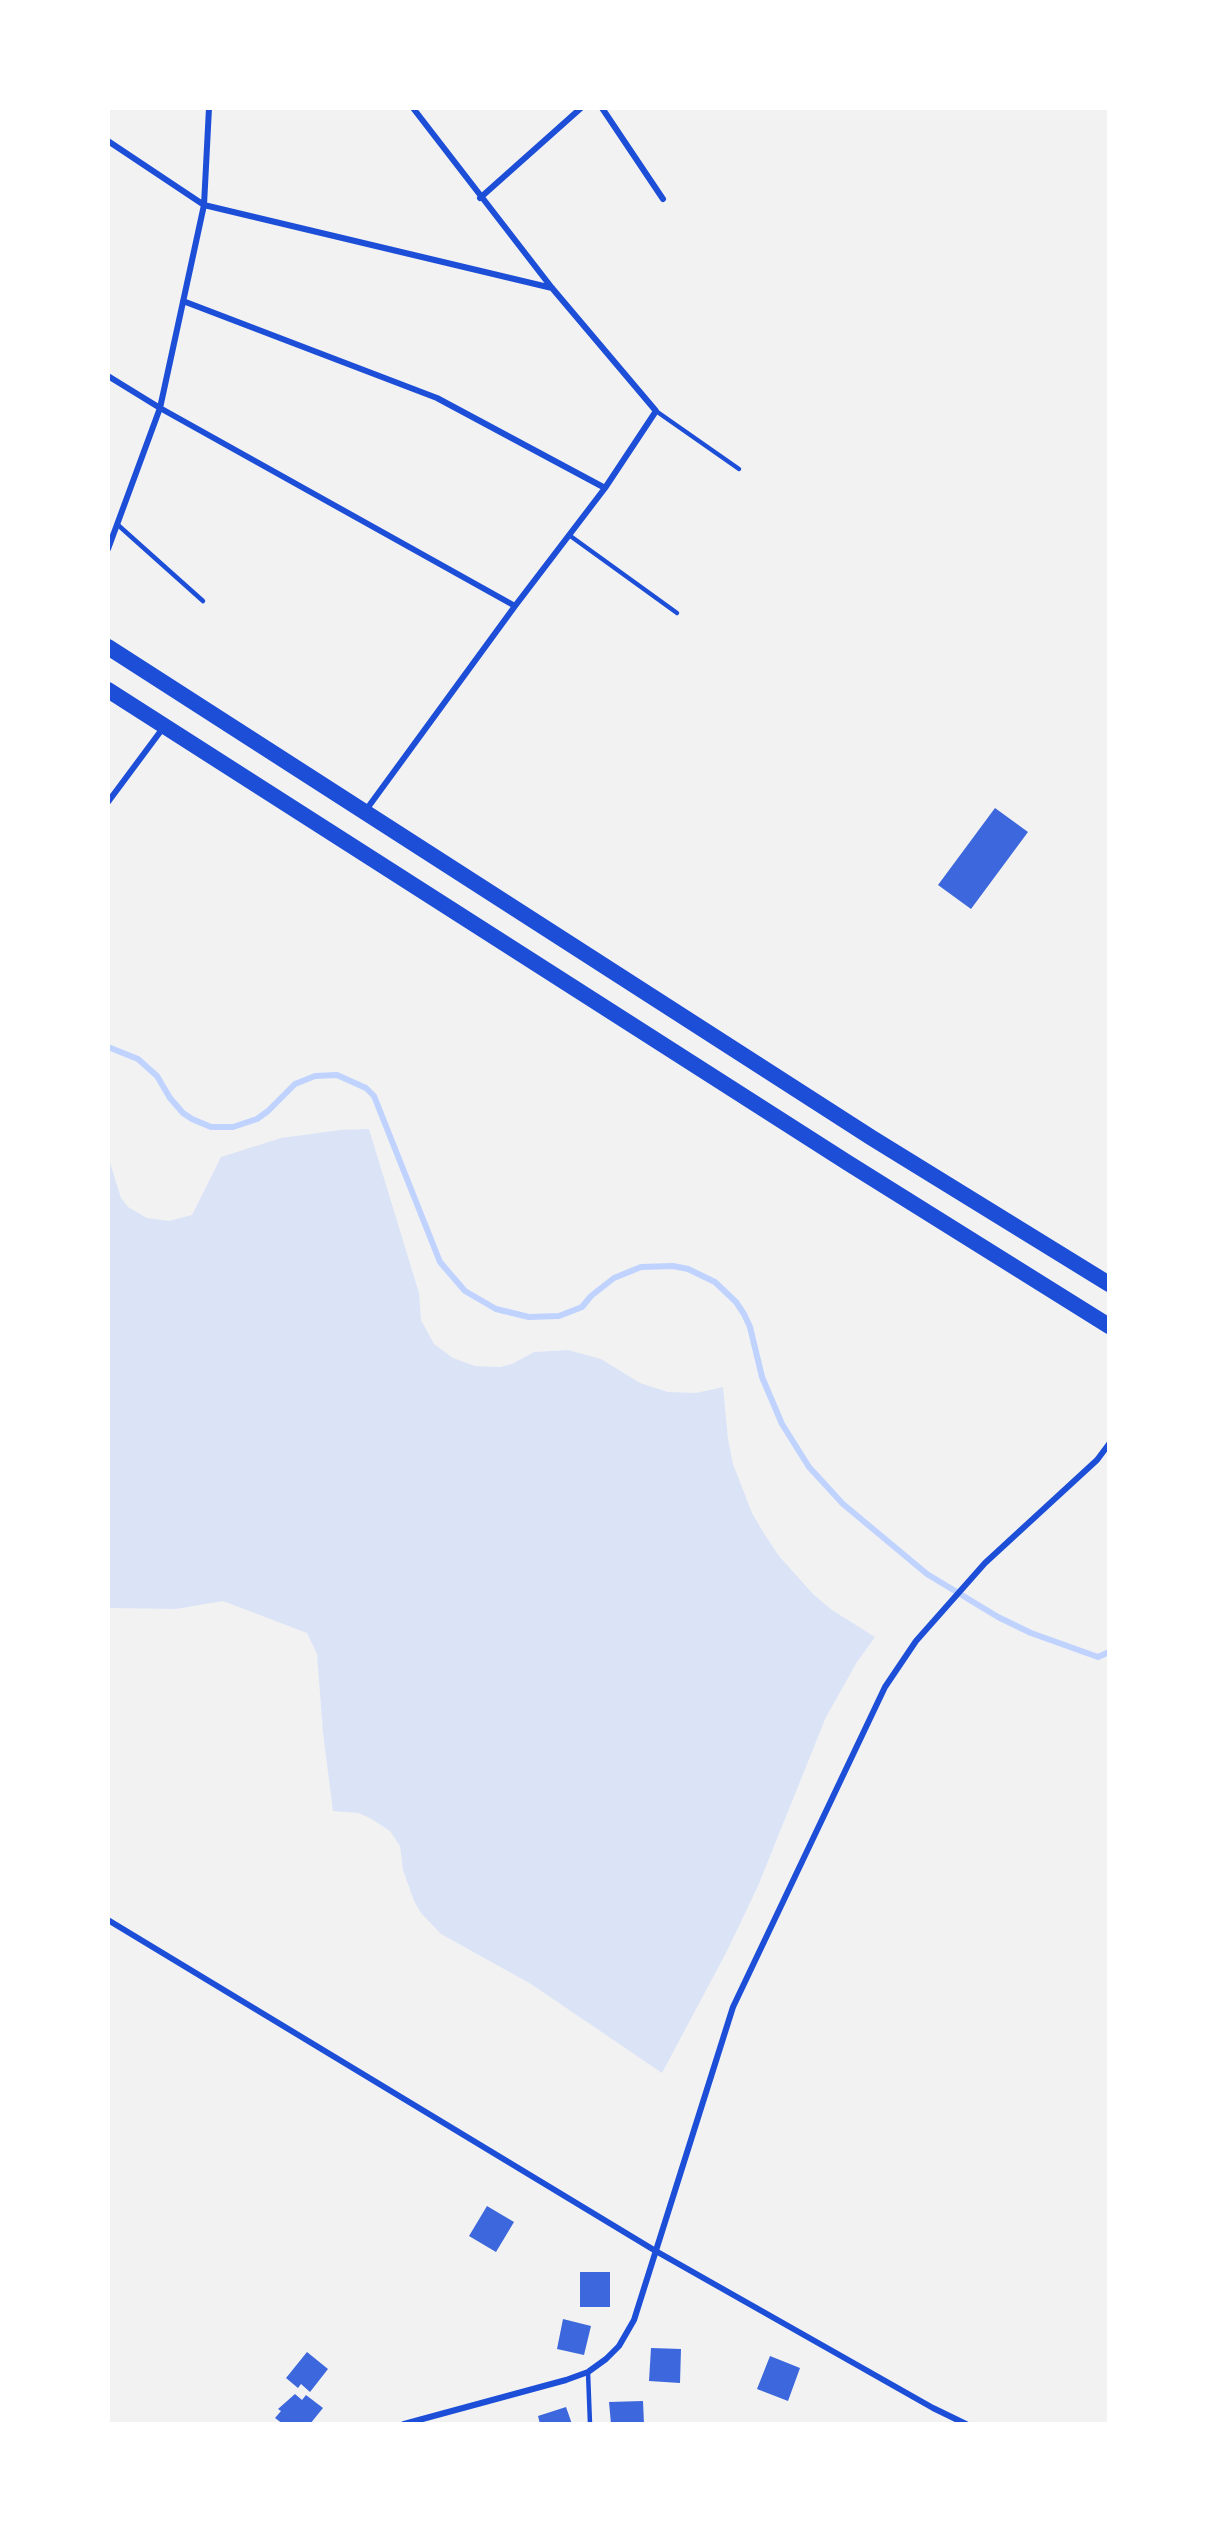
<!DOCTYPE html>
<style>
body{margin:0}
#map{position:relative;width:1217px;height:2532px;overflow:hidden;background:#f2f2f2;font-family:Rubik,sans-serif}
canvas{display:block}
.frame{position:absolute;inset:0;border:110px solid #fff;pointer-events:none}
</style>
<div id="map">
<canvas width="1217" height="2532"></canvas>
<div class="frame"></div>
</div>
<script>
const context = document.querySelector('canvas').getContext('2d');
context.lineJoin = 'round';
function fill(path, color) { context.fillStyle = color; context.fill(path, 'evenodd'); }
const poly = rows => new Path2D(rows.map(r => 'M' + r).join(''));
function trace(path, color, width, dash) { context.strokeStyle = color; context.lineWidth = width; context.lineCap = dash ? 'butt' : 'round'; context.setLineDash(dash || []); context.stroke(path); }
const green = poly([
 [369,1129,419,1293,421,1320,434,1344,453,1358,475,1366,500,1367,512,1364,534,1352,568,1350,601,1359,640,1383,668,1392,696,1393,723,1387,728,1439,733,1464,752,1513,765,1535,779,1556,813,1594,832,1610,875,1637,857,1662,826,1717,758,1886,727,1951,662,2073,531,1984,441,1934,421,1913,414,1901,403,1870,400,1846,390,1831,370,1818,358,1813,333,1811,323,1733,317,1654,307,1633,223,1601,176,1609,108,1608,108,1156,121,1198,128,1207,147,1218,169,1221,192,1215,221,1157,281,1138,340,1130]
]);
const stream = poly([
 [108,1047,138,1059,157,1076,170,1098,183,1113,192,1119,211,1127,233,1127,257,1119,268,1111,295,1084,315,1076,337,1075,366,1088,374,1096,440,1262,465,1291,496,1309,529,1317,559,1316,582,1307,591,1296,614,1278,641,1267,673,1266,688,1269,715,1282,736,1302,744,1314,750,1327,762,1377,782,1424,809,1467,843,1504,927,1574,998,1617,1031,1633,1098,1657,1109,1652]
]);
const building = poly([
 [995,808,1028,832,971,909,938,885],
 [487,2206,514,2222,496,2252,469,2236],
 [580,2272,610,2272,610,2307,580,2307],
 [563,2319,591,2326,584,2355,557,2349],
 [651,2348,681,2349,680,2383,649,2381],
 [307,2352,328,2369,310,2392,301,2384,298,2388,286,2378],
 [770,2356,800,2368,788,2401,757,2389],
 [295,2394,302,2400,306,2395,323,2408,310,2424,283,2424,275,2418,281,2411,278,2409],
 [643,2401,644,2424,611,2424,609,2402],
 [566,2407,572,2424,540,2424,538,2416]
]);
const service = poly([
 [656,411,739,469],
 [118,525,203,601],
 [569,535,677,613],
 [588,2372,590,2424]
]);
const minor = poly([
 [602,108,663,199],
 [108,141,204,205,552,288],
 [480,198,581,108],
 [183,301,437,398,605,488],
 [108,376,160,408,515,606],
 [108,549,160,408,204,205,209,108],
 [108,802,163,728],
 [366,810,515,606,605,488,656,411,552,288,413,108],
 [108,1920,654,2250,933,2408,966,2424],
 [404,2424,566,2380,588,2372,606,2359,619,2346,634,2320,733,2007,885,1687,916,1641,985,1563,1097,1460,1109,1444]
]);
const trunk = poly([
 [108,647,872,1138,1109,1284],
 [108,690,848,1163,1109,1326]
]);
fill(green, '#dbe4f7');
trace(stream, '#bfd3fe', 6);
fill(building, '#3d67dc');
trace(service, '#1d4ed8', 4.5);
trace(minor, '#1d4ed8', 6);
trace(trunk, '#1d4ed8', 16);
</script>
